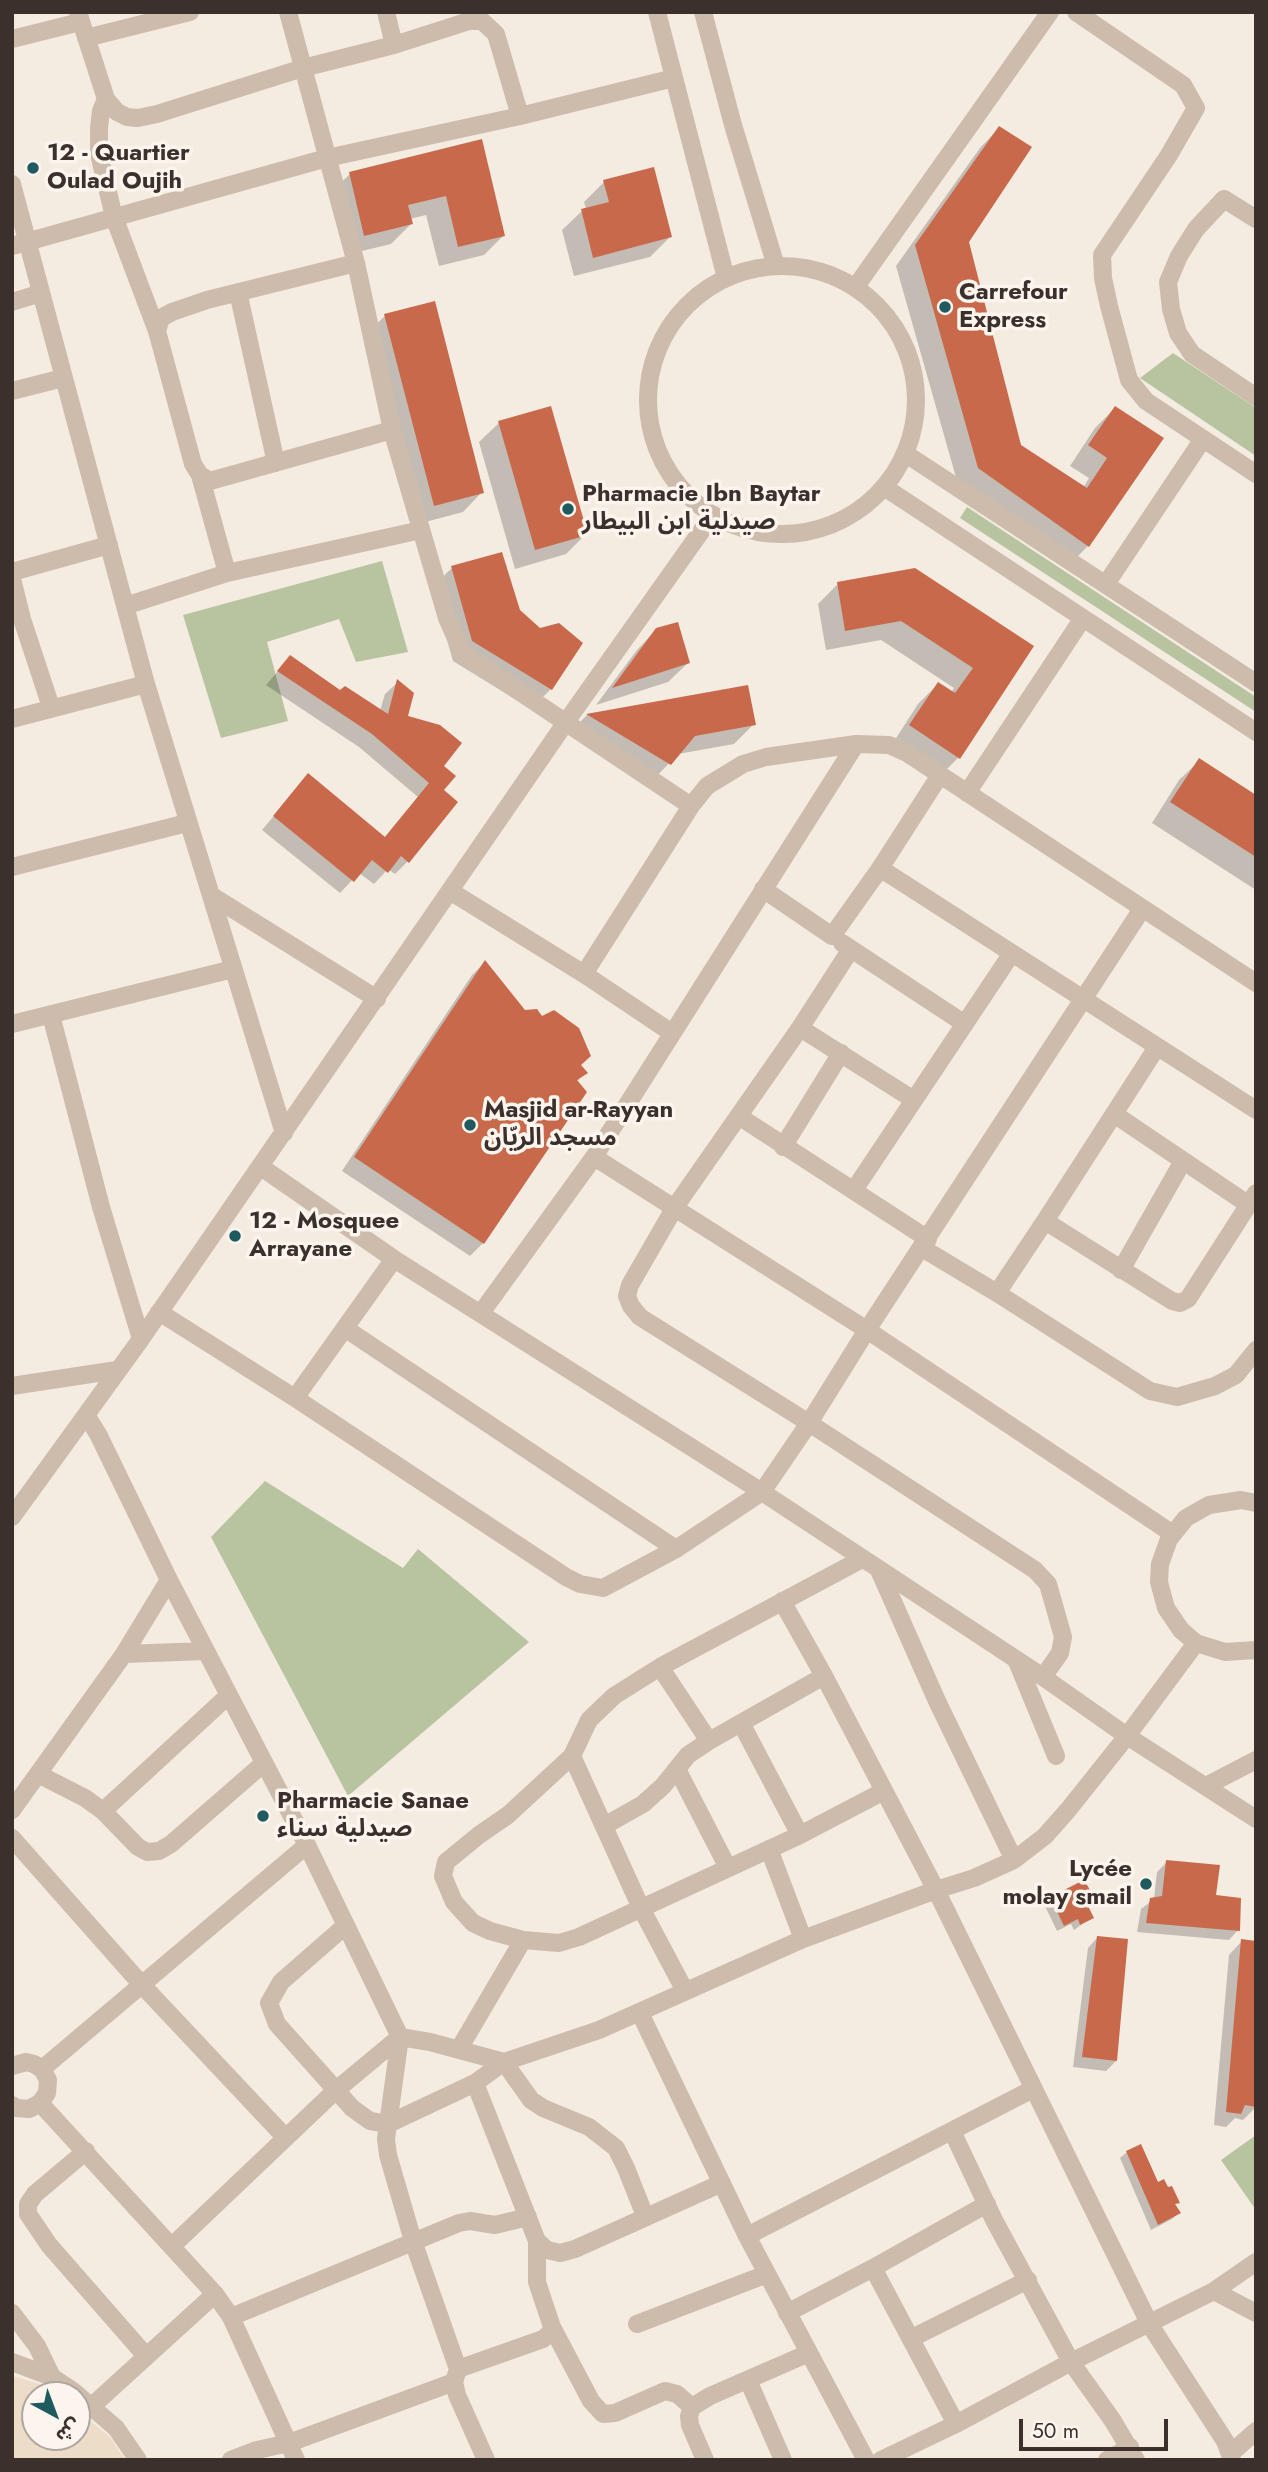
<!DOCTYPE html>
<meta charset="utf-8">
<style>
body{margin:0}
#map{position:relative;width:1268px;height:2472px;overflow:hidden;background:#f4ebe1;font-family:Jost,"Noto Sans Arabic",sans-serif}
canvas{display:block}
.frame{position:absolute;inset:0;border:14px solid #3b302b;pointer-events:none}
.north{position:absolute;left:21px;top:2381px;width:70px;height:70px;box-sizing:border-box;background:#fbf5ee;border:2px solid #aea6a0;border-radius:50%;rotate:139deg;font-size:19px;font-weight:700;line-height:28px;text-align:center;color:#3b302b}
.north::after{content:'';display:block;margin:auto;width:24px;height:32px;background:#1f5a5e;clip-path:polygon(50% 0,100% 100%,50% 72%,0 100%)}
.scale{position:absolute;left:1019px;top:2419px;width:149px;height:32px;box-sizing:border-box;border:4px solid #3b302b;border-top:0;padding-left:9px;font-size:21px;line-height:24px;white-space:nowrap;color:#3b302b;-webkit-text-stroke:5px #fbf5ee;paint-order:stroke}
</style>
<div id="map">
<canvas width="1268" height="2472"></canvas>
<div class="frame"></div>
<div class="north">ش</div>
<div class="scale">50 m</div>
</div>
<script>
const context = document.querySelector('canvas').getContext('2d');
context.lineJoin = 'round';
function fill(path, color) { context.fillStyle = color; context.fill(path, 'evenodd'); }
const poly = rows => new Path2D(rows.map(r => 'M' + r).join(''));
function trace(path, color, width, dash) { context.strokeStyle = color; context.lineWidth = width; context.lineCap = dash ? 'butt' : 'round'; context.setLineDash(dash || []); context.stroke(path); }
function label(font, color, halo, rows, align = 'center') {
  context.font = font + ' Jost,"Noto Sans Arabic",sans-serif'; context.lineWidth = 7; context.setLineDash([]); context.textBaseline = 'middle'; context.strokeStyle = halo; context.fillStyle = color; for (const [text, x, y, turn = 0] of rows) {
    context.save(); context.translate(x, y); context.rotate((+turn || 0) * Math.PI / 180); context.textAlign = isNaN(turn) ? turn : align; if (halo) context.strokeText(text, 0, 0); context.fillText(text, 0, 0); context.restore();
  }
}
const green = poly([
 [1173,353,1256,408,1256,456,1140,378],
 [967,507,1256,697,1256,712,960,518],
 [382,561,408,652,356,662,339,619,267,642,288,721,221,738,183,615],
 [265,1481,403,1568,418,1549,529,1642,348,1796,211,1537],
 [1256,2135,1256,2210,1221,2160]
]);
const plaza = poly([
 [12,2376,50,2387,59,2395,35,2395,35,2437,77,2437,77,2410,110,2437,125,2460,12,2460]
]);
const shadow = poly([
 [999,128,967,241,1020,446,1083,488,1089,478,1070,466,1095,428,1115,408,1161,439,1088,546,1068,566,959,488,896,266,980,148],
 [481,141,504,235,484,255,439,266,426,215,410,219,411,224,391,244,345,255,330,193,350,174],
 [604,182,670,237,650,257,574,276,562,230,582,211,586,209,584,202],
 [385,316,482,492,463,512,414,525,365,335],
 [499,423,586,534,566,554,515,569,479,442],
 [452,568,518,611,539,630,551,689,531,709,453,661,432,587],
 [838,584,1032,647,959,757,939,777,891,746,918,704,938,684,951,693,954,688,881,640,826,650,818,604],
 [657,629,688,663,668,682,596,705,637,650],
 [290,657,340,692,380,711,385,694,398,682,406,717,442,766,442,790,456,802,407,862,395,874,388,869,374,884,359,873,340,893,262,830,308,775,384,838,418,797,359,747,266,685],
 [747,687,754,724,734,744,678,754,650,783,568,734,587,715],
 [1199,761,1256,797,1256,890,1152,823,1179,780],
 [485,962,525,1012,541,1019,586,1073,576,1082,483,1243,470,1256,342,1171,472,975],
 [1167,1862,1214,1897,1238,1930,1229,1940,1137,1932,1141,1909,1154,1899,1157,1872],
 [1051,1898,1094,1900,1087,1907,1092,1917,1074,1930,1071,1924,1057,1931,1044,1904],
 [1097,1938,1116,2061,1106,2071,1073,2067,1088,1948],
 [1242,1941,1256,2107,1243,2120,1235,2118,1226,2127,1214,2125,1229,1955],
 [1127,2152,1177,2202,1174,2206,1179,2213,1172,2219,1151,2230,1120,2158]
]);
const building = poly([
 [999,126,1032,147,969,242,1021,445,1087,488,1107,458,1088,445,1115,406,1164,438,1089,547,978,468,915,245],
 [482,139,505,236,458,247,446,196,408,205,413,224,364,236,349,172],
 [654,167,672,237,593,258,581,209,609,202,603,180],
 [435,301,484,493,434,506,384,314],
 [551,406,588,535,535,550,498,421],
 [502,552,520,610,540,628,559,623,583,643,552,690,472,641,451,566],
 [915,568,1034,646,960,759,909,725,938,682,955,693,973,668,901,621,845,631,837,582],
 [678,622,690,663,612,688,656,628],
 [290,655,340,690,345,686,388,714,397,679,414,693,408,716,440,725,462,743,444,766,456,776,444,790,458,802,409,863,401,856,388,873,372,860,354,882,273,816,308,773,385,837,429,783,372,734,277,671],
 [748,685,756,725,695,736,671,765,586,714],
 [1199,758,1256,795,1256,857,1170,802],
 [485,960,525,1010,537,1009,542,1016,554,1010,579,1028,591,1056,581,1065,588,1073,577,1080,587,1092,484,1244,354,1157],
 [1166,1860,1220,1865,1216,1895,1241,1898,1240,1931,1146,1923,1150,1898,1162,1896],
 [1084,1880,1096,1900,1087,1904,1094,1918,1080,1925,1078,1919,1064,1926,1050,1897],
 [1097,1936,1128,1939,1117,2061,1082,2057],
 [1241,1939,1256,1941,1256,2107,1245,2105,1241,2114,1226,2112],
 [1141,2144,1158,2182,1164,2179,1168,2187,1172,2186,1180,2203,1175,2204,1181,2213,1158,2225,1126,2151]
]);
const minor = poly([
 [78,12,106,99,117,112,127,117,138,118,157,114,303,68,394,45,469,21,482,21,496,34,520,116],
 [288,12,356,263,392,430,447,618,463,654,691,806],
 [386,12,394,45],
 [657,12,726,278],
 [703,12,733,125,776,266],
 [1076,12,1183,85,1196,108,1169,155,1102,255,1103,278,1109,306,1129,380,1146,401,1256,474],
 [86,38,190,12],
 [12,39,80,22],
 [106,99,101,111,99,128,99,154,114,217,157,331],
 [12,184,146,684,284,1133],
 [1256,219,1224,199,1196,229,1179,256,1168,282,1171,309,1178,333,1192,354,1256,397],
 [12,246,327,158,520,116,674,78],
 [356,263,207,300,172,312,161,318,157,331,193,464,200,475,210,481,392,430],
 '648 400a134 134 0 1 1 268 0a134 134 0 1 1-268 0Z',
 [857,285,1050,12],
 [238,292,276,463],
 [12,302,41,293],
 [12,391,63,378],
 [906,454,1256,683],
 [200,475,227,573],
 [884,487,1256,732],
 [12,572,109,545],
 [12,579,22,619,51,707],
 [1106,584,1203,439],
 [125,606,227,573,421,530],
 [12,719,146,684],
 [967,793,1083,618],
 [12,867,187,823],
 [879,870,940,775],
 [763,889,832,936,879,870,889,874,1256,1110],
 [450,891,584,974,672,1033],
 [212,896,377,999],
 [842,943,965,1024],
 [851,949,800,1028,675,1207,630,1285,627,1296,631,1306,640,1317,809,1423,1035,1570,1048,1584,1063,1637,1060,1653,1043,1677],
 [584,974,691,806,707,786,743,764,766,757,856,744,889,745,907,753,1256,983],
 [51,1015,101,1207,141,1339],
 [12,1024,233,969],
 [800,1028,914,1100],
 [1114,1114,1249,1205],
 [740,1117,928,1239],
 [783,1147,841,1053],
 [594,1157,867,1330,1173,1534],
 [261,1167,394,1259,762,1492,1043,1677,1127,1736,1256,1819],
 [854,1190,1012,953],
 [1045,1221,1172,1301,1180,1303,1188,1299,1256,1193],
 [922,1248,997,1293,1150,1391,1177,1397,1215,1386,1236,1375,1256,1350],
 [1121,1270,1183,1161],
 [997,1293,1045,1221,1157,1047],
 [159,1312,295,1398,566,1577,580,1584,603,1588,676,1549,762,1492,809,1423,867,1330,1142,909],
 [481,1313,594,1157,856,744],
 [346,1329,676,1549],
 [12,1386,117,1370],
 [295,1398,394,1259],
 [86,1415,98,1434,169,1580,307,1845,400,2037,386,2139,388,2155,413,2241,458,2369,454,2382,457,2395,486,2460],
 [1256,1503,1241,1500,1209,1505,1186,1518,1169,1539,1160,1564,1159,1582,1166,1608,1181,1630,1196,1643,1225,1652,1256,1650],
 [12,1517,141,1339,566,722,712,516],
 [862,1559,660,1667,614,1696,589,1720,572,1756,508,1815,479,1835,446,1862,443,1876,454,1902,473,1923,490,1931,523,1940,559,1943,579,1937,800,1835,884,1791],
 [879,1570,937,1701,1014,1860],
 [782,1601,824,1676,936,1890,1150,2325,1225,2441,1232,2460],
 [124,1654,206,1651],
 [1016,1659,1056,1756],
 [660,1667,709,1741],
 [741,1723,800,1835],
 [572,1756,641,1908,685,1991],
 [677,1769,728,1868],
 [38,1774,85,1798,103,1811,138,1847,147,1852,159,1851,171,1844,264,1763],
 [1206,1786,1256,1760],
 [12,1810,124,1654,169,1580],
 [103,1811,229,1695],
 [604,1826,643,1804,663,1786,688,1755,709,1741,824,1676],
 [12,1838,142,1985,285,2137],
 [769,1849,803,1939],
 [345,1926,281,1982,269,2003,277,2024,352,2108,370,2121,388,2124,475,2083,504,2062,531,2100,543,2108,589,2127,616,2148,626,2168,645,2216],
 [640,2013,747,2236,866,2460],
 [459,2049,523,1940],
 [12,2066,26,2062,34,2064,42,2069,48,2080,47,2093,40,2103,29,2109,16,2108,12,2105],
 [42,2069,307,1845],
 [475,2083,537,2241,547,2250,560,2253,575,2249,722,2183],
 [40,2103,215,2294,231,2317,296,2460],
 [952,2131,994,2220,1071,2362,1113,2421,1136,2460],
 [86,2151,35,2194,28,2204,28,2214,49,2245,146,2356],
 [747,2236,1033,2089],
 [172,2246,335,2091,400,2037,430,2042,504,2062,599,2030,803,1939,936,1890,974,1878,1014,1860,1045,1836,1068,1810,1127,1736,1196,1643],
 [873,2268,956,2424],
 [1214,2291,1256,2313],
 [12,2313,37,2346,52,2377],
 [787,2313,873,2268,987,2204],
 [231,2317,459,2223,470,2221,495,2225,528,2217],
 [637,2324,767,2274],
 [552,2327,591,2401,603,2414,615,2413,665,2391,677,2394,692,2407],
 [912,2338,1028,2280],
 [12,2362,52,2377,73,2391,116,2428,138,2460],
 [458,2369,543,2339,550,2333,552,2327,537,2282,537,2241],
 [748,2380,783,2460],
 [92,2406,215,2294],
 [1230,2454,1256,2431],
 [231,2460,257,2450,289,2443,454,2382],
 [705,2460,690,2425,689,2416,692,2407,710,2396,809,2353],
 [881,2460,956,2424,1071,2362,1214,2291,1256,2262],
 [1107,2460,1130,2447]
]);
const markers = [
 [33,168,7,"#1f5a5e"],
 [945,307,7,"#1f5a5e"],
 [568,509,7,"#1f5a5e"],
 [470,1125,7,"#1f5a5e"],
 [235,1236,7,"#1f5a5e"],
 [263,1816,7,"#1f5a5e"],
 [1146,1884,7,"#1f5a5e"]
];
const poiNames = [
 ["12 - Quartier",47,154],
 ["Oulad Oujih",47,182],
 ["Carrefour",959,293],
 ["Express",959,321],
 ["Pharmacie Ibn Baytar",582,495],
 ["صيدلية ابن البيطار",582,523],
 ["Masjid ar-Rayyan",484,1111],
 ["مسجد الريّان",484,1139],
 ["12 - Mosquee",249,1222],
 ["Arrayane",249,1250],
 ["Pharmacie Sanae",277,1802],
 ["صيدلية سناء",277,1830],
 ["Lycée",1132,1870,"right"],
 ["molay smail",1132,1898,"right"]
];
fill(green, '#b8c4a0');
fill(plaza, '#ecdcc8');
fill(shadow, '#0003');
fill(building, '#c8694b');
trace(minor, '#cdbbac', 18);
for (const [x, y, r, color] of markers) { const dot = new Path2D(); dot.arc(x, y, r, 0, 2 * Math.PI); context.fillStyle = color; context.fill(dot); trace(dot, '#fbf5ee', 2.5); }
label('bold 24px', '#3b302b', '#fbf5ee', poiNames, 'left');
</script>
